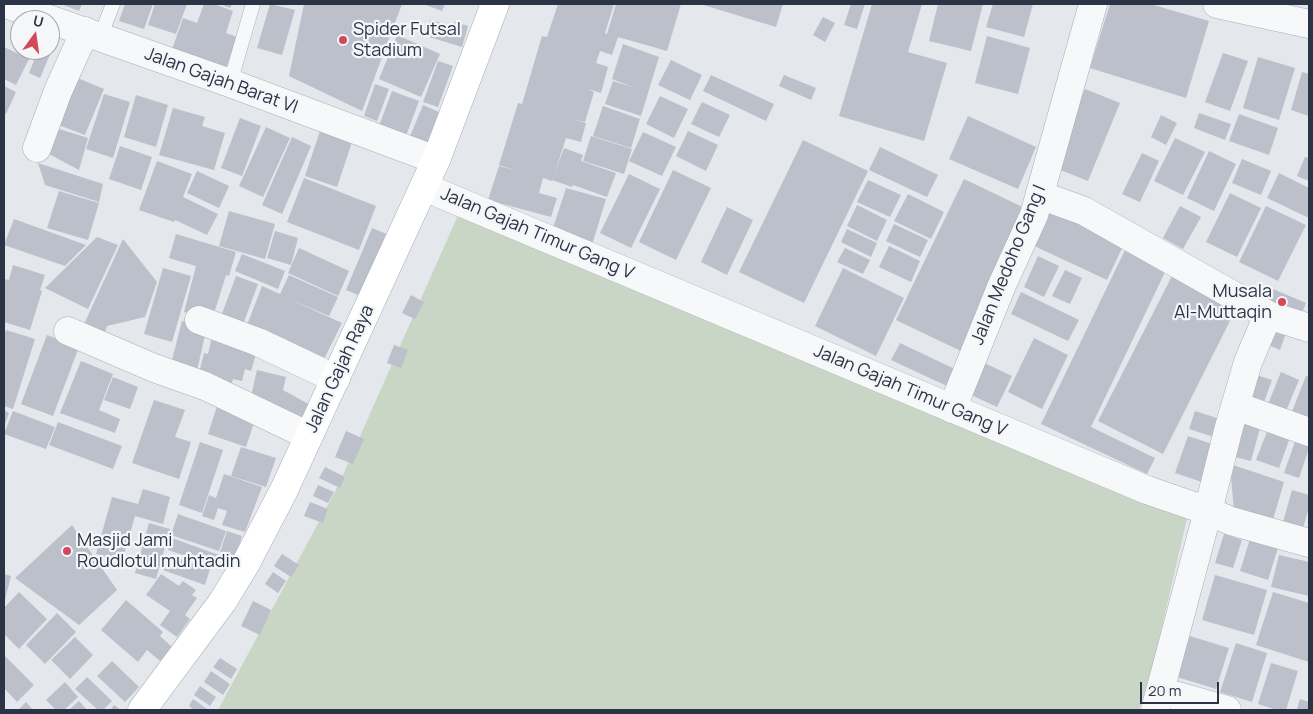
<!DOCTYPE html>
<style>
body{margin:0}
#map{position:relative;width:1313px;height:714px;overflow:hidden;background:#e4e7ec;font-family:Manrope,sans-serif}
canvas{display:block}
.frame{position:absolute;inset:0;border:5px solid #2b3445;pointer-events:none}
.north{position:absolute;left:10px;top:10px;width:50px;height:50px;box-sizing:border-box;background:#f4f6f9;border:1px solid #a4a8b1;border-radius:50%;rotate:14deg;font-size:14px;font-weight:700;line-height:20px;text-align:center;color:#2b3445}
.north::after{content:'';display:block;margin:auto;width:18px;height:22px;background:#d1495b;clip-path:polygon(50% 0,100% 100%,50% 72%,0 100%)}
.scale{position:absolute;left:1140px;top:682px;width:79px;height:22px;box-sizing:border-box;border:2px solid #2b3445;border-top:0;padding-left:6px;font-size:15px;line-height:18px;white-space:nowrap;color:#2b3445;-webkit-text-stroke:4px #f4f6f9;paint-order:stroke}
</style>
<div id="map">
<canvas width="1313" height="714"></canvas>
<div class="frame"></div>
<div class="north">U</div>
<div class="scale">20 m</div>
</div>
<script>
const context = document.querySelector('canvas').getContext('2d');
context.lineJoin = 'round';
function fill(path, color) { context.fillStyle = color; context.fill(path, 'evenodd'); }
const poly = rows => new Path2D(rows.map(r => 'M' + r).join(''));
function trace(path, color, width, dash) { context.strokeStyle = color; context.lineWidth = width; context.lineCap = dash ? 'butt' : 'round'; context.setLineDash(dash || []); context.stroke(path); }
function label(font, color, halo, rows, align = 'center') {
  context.font = font + ' Manrope,sans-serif'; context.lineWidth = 4.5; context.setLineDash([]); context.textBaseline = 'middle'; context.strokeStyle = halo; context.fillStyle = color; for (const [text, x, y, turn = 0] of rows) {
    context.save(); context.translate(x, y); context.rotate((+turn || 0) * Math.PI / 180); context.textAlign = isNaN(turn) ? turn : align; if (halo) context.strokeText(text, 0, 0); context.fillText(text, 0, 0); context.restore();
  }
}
const green = poly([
 [459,213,1188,514,1154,661,1139,710,218,710,338,486]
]);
const building = poly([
 [61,4,82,4,79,11],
 [125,4,153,4,144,29,119,21],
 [155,4,187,4,176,34,148,25],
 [204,4,214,4,233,11,226,33,237,37,223,77,169,58,183,18,197,23],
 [220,4,232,4,230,8],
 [270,4,295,10,282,55,257,48],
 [304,4,402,4,362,111,289,76],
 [423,4,445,4,442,11],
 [558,4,614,4,605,33,607,34,616,4,681,4,667,51,618,37,612,55,600,51,596,63,608,67,601,93,588,89,594,92,585,122,571,119,586,123,581,142,566,138,552,181,543,178,539,193,557,198,551,217,488,200,499,166,517,171,499,165,518,103,522,104,542,36,547,37],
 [700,4,783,4,776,27],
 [851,4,865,4,857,29,844,25],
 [872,4,922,4,908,52,947,63,924,141,839,116],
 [938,4,983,4,971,51,929,41],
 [993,4,1033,4,1024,37,986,27],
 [1110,4,1150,4,1209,21,1186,98,1090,68],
 [823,17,835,23,825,42,813,35],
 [430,20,453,26,454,22,468,26,462,47,426,36],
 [20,29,20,45,14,43],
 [397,35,440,54,421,97,379,79],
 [987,36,1030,48,1018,94,975,83],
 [50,41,55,43,40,78,29,73,37,53,31,50,50,50],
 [623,44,659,57,641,116,605,104,613,81,635,88,612,79],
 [4,47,29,59,16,85,4,79],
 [1223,53,1248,61,1230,111,1205,102],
 [1258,57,1295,68,1279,120,1243,108],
 [671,60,702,75,690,100,658,85],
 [438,61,453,66,438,107,423,102],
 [1302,72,1309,74,1309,116,1291,110],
 [711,75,774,104,766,121,703,91],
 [784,75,816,88,811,100,779,86],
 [75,77,104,89,85,135,56,124],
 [375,84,389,89,377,121,364,116],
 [4,86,16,92,6,114,4,113],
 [1085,89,1120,103,1088,181,1053,167],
 [392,91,419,101,406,136,379,126],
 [104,94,130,102,113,158,86,149],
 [136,95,168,105,156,147,124,137],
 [660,96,688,109,674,138,646,124],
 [702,102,730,115,719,137,691,124],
 [423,105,441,113,426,148,408,141],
 [603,106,640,119,631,148,593,136],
 [173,108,205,117,202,126,225,133,214,170,159,155],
 [1199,113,1231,124,1225,140,1194,128],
 [1239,114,1278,128,1269,155,1229,141],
 [1161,115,1177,123,1166,145,1151,137],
 [968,116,1036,147,1018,189,949,159],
 [240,118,261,126,242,176,221,168],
 [53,127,88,138,79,170,45,152],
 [266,127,290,138,263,197,239,186],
 [321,128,353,139,337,187,305,176],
 [688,131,718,145,706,171,676,156],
 [643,132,676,147,662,176,629,161],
 [591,136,632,149,624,174,583,161],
 [292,137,311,146,282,214,262,205],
 [1175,138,1205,152,1183,195,1154,181],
 [803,140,868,171,804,303,739,272],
 [120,146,152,157,141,190,109,179],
 [880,147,938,175,927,197,869,170],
 [564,148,583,155,581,161,616,173,607,197,573,185,572,187,552,180],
 [1209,151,1236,164,1214,211,1187,198],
 [1142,153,1159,161,1140,202,1122,194],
 [1305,157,1309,158,1309,181,1297,176],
 [1242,159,1271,171,1261,195,1232,183],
 [157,161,192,174,183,197,218,214,207,235,175,220,174,222,139,210],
 [38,163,103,184,99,202,45,185],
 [673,170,711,188,676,260,639,242],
 [197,171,229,186,219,208,187,193],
 [1279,173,1309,188,1309,218,1267,198],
 [629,174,660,189,631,248,600,233],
 [304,178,376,206,359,250,287,222],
 [964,179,1033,212,965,353,896,320],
 [868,180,901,195,890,217,857,202],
 [566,188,606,199,592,245,553,228],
 [59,191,99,203,88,240,47,228],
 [1230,193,1261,208,1237,257,1206,242],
 [908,194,944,212,931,239,894,221],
 [857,205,887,220,877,241,847,226],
 [1180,206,1201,217,1183,249,1163,238],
 [1266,206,1306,225,1278,281,1239,262],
 [727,207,753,220,727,275,701,262],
 [1046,207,1124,244,1107,280,1028,243],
 [229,211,275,224,265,259,219,246],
 [14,219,86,245,65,266,4,245],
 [894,224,928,240,920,257,886,241],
 [372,228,389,235,363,297,346,290],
 [847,229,877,243,871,257,841,242],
 [275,231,298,238,291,265,267,258],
 [176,234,236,252,229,276,226,275,212,320,184,312,196,266,169,258],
 [97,237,118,245,88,309,45,288],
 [123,239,157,282,145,317,107,326,102,342,80,333],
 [889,246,920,261,911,282,879,267],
 [299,248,349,271,338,296,288,273],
 [845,248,870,260,863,274,837,262],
 [1125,250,1166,270,1091,427,1155,458,1147,474,1041,424],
 [242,254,285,271,278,289,235,271],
 [1038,256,1059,266,1044,297,1024,287],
 [13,265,45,275,40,290,42,291,30,330,4,322,4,279,9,280],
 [163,268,191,276,172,342,144,334],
 [843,268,904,298,876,356,815,326],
 [1065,270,1082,278,1070,304,1052,296],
 [1174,272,1238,305,1163,454,1098,421],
 [289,275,338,297,329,316,287,298,342,323,320,367,244,333,262,286,280,294],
 [236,276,258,284,242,327,220,319],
 [1266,286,1306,303,1299,320,1259,302],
 [1021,292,1079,320,1068,341,1011,314],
 [411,295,424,302,415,319,402,313],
 [182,321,207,327,196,375,170,368],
 [214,328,256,354,251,371,245,369,242,381,233,379,230,389,197,381,204,353,208,354],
 [1271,328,1286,333,1280,350,1266,344],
 [6,330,35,339,13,409,4,406,4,337],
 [47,335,79,347,53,416,21,404],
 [1034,338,1068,355,1042,409,1008,392],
 [900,343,957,370,949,387,891,360],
 [394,345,408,350,401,368,387,363],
 [81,361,113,374,99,410,120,419,115,433,60,413],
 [980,361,1012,376,997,407,965,392],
 [257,370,286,377,283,390,314,407,303,429,249,405],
 [1281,372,1299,380,1286,411,1268,404],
 [1250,373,1272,380,1264,402,1243,395],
 [1306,376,1309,377,1309,420,1291,414],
 [113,377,138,387,130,409,104,400],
 [154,400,185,410,175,437,191,442,179,479,132,463],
 [219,400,257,413,246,447,208,434],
 [4,410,9,413,4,427],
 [1239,410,1263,417,1251,461,1227,455],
 [13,411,55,427,46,449,4,434],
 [1195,411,1223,420,1217,438,1189,429],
 [58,422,122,446,113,469,49,445],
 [1270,424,1292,432,1279,468,1256,460],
 [346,431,364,439,353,464,335,457],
 [1298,433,1309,437,1309,448,1299,478,1284,473],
 [1188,436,1221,447,1208,484,1175,473],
 [200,442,223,450,202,513,179,505],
 [241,447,276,458,266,487,231,476],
 [1230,464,1284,482,1272,523,1234,512],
 [325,467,345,477,340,488,319,478],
 [224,474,262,487,245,532,222,525,227,511,218,508,214,520,202,516,209,495,216,498],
 [318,485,334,492,328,503,313,496],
 [143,489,170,497,163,524,135,516,122,562,96,554,112,497,138,504],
 [1292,490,1309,495,1309,507,1303,528,1283,522],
 [310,502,328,509,323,523,304,516],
 [178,514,226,531,219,551,171,535],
 [149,523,170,529,156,579,135,573],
 [72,525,117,590,79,625,15,578],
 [227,531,242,536,233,566,221,562,224,553,220,552],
 [1224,534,1242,540,1233,568,1215,563],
 [172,538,219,555,216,566,168,550],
 [1250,539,1278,548,1268,580,1240,571],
 [282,554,299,565,291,577,274,566],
 [168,555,210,569,205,585,163,570],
 [1279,555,1309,562,1309,596,1271,587],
 [273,572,286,581,278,593,265,584],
 [4,574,11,576,4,604],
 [161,574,179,586,183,581,196,590,192,595,197,598,185,615,190,619,177,637,160,625,170,611,146,595],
 [1215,575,1267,590,1254,635,1202,620],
 [19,592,47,619,19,649,4,634,4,608],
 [1273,592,1309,603,1309,662,1256,645],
 [126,600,163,632,160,636,172,647,160,661,147,650,138,662,101,630],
 [253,601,271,610,260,635,241,626],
 [57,613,76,632,45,664,26,645],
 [1190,636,1229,648,1216,689,1177,677],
 [75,637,93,655,70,679,51,660],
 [1236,643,1267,653,1252,702,1220,692],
 [4,655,34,685,17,702,4,688],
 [220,658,237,669,231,679,213,667],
 [112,661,139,687,125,702,97,676],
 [1271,663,1298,671,1286,710,1277,710,1258,704],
 [211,671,230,684,223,695,204,682],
 [87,677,112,701,103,710,98,710,75,689],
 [65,682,78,697,64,710,56,710,46,700],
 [200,686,216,697,210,706,194,695],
 [193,699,207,709,206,710,194,710,189,706],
 [1300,699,1309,702,1309,710,1297,709],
 [79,701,87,710,69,710],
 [26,702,33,710,18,710],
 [114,705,121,710,110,710]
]);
const service = poly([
 [100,37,113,4],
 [230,83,253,4]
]);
const minor = poly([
 [6,4,230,83,436,160],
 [37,148,58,91,85,31],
 [424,187,1147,490,1208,511,1155,710],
 [1040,195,1084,211,1268,315],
 [199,320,258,342,336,379],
 [1309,328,1268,315,1248,362,1229,427,1208,511,1231,521,1309,543],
 [68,331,154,368,205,386,309,436],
 [1236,406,1309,432],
 [952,409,1002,285,1034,215,1093,4],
 [1160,691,1227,710]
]);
const tertiary = poly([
 [1217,4,1309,24]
]);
const secondary = poly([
 [142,710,223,601,246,563,284,490,436,160,495,4]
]);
const markers = [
 [343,40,5,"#d1495b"],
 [1282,302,5,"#d1495b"],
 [67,551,5,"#d1495b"]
];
const poiNames = [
 ["Spider Futsal",353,30],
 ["Stadium",353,51],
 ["Musala",1272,292,"right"],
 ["Al-Muttaqin",1272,313,"right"],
 ["Masjid Jami",77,541],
 ["Roudlotul muhtadin",77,562]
];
const streetNames = [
 ["Jalan Gajah Barat VI",221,81,20],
 ["Jalan Gajah Timur Gang V",537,234,23],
 ["Jalan Medoho Gang I",1009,265,-68],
 ["Jalan Gajah Raya",340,369,-65],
 ["Jalan Gajah Timur Gang V",910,391,23]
];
fill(green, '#c9d6c5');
fill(building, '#bbc0ca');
trace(service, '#a9aeb7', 15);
trace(minor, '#a9aeb7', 29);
trace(tertiary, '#a9aeb7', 29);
trace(secondary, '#a9aeb7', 29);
trace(service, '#f7f8fa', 14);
trace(minor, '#f7f8fa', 28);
trace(tertiary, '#f7f8fa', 28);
trace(secondary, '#fff', 28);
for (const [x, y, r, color] of markers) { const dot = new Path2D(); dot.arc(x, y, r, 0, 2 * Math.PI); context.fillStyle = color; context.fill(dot); trace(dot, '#f4f6f9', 2); }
label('18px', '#2b3445', '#f4f6f9', poiNames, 'left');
label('18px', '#2b3445', '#f4f6f9', streetNames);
</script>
